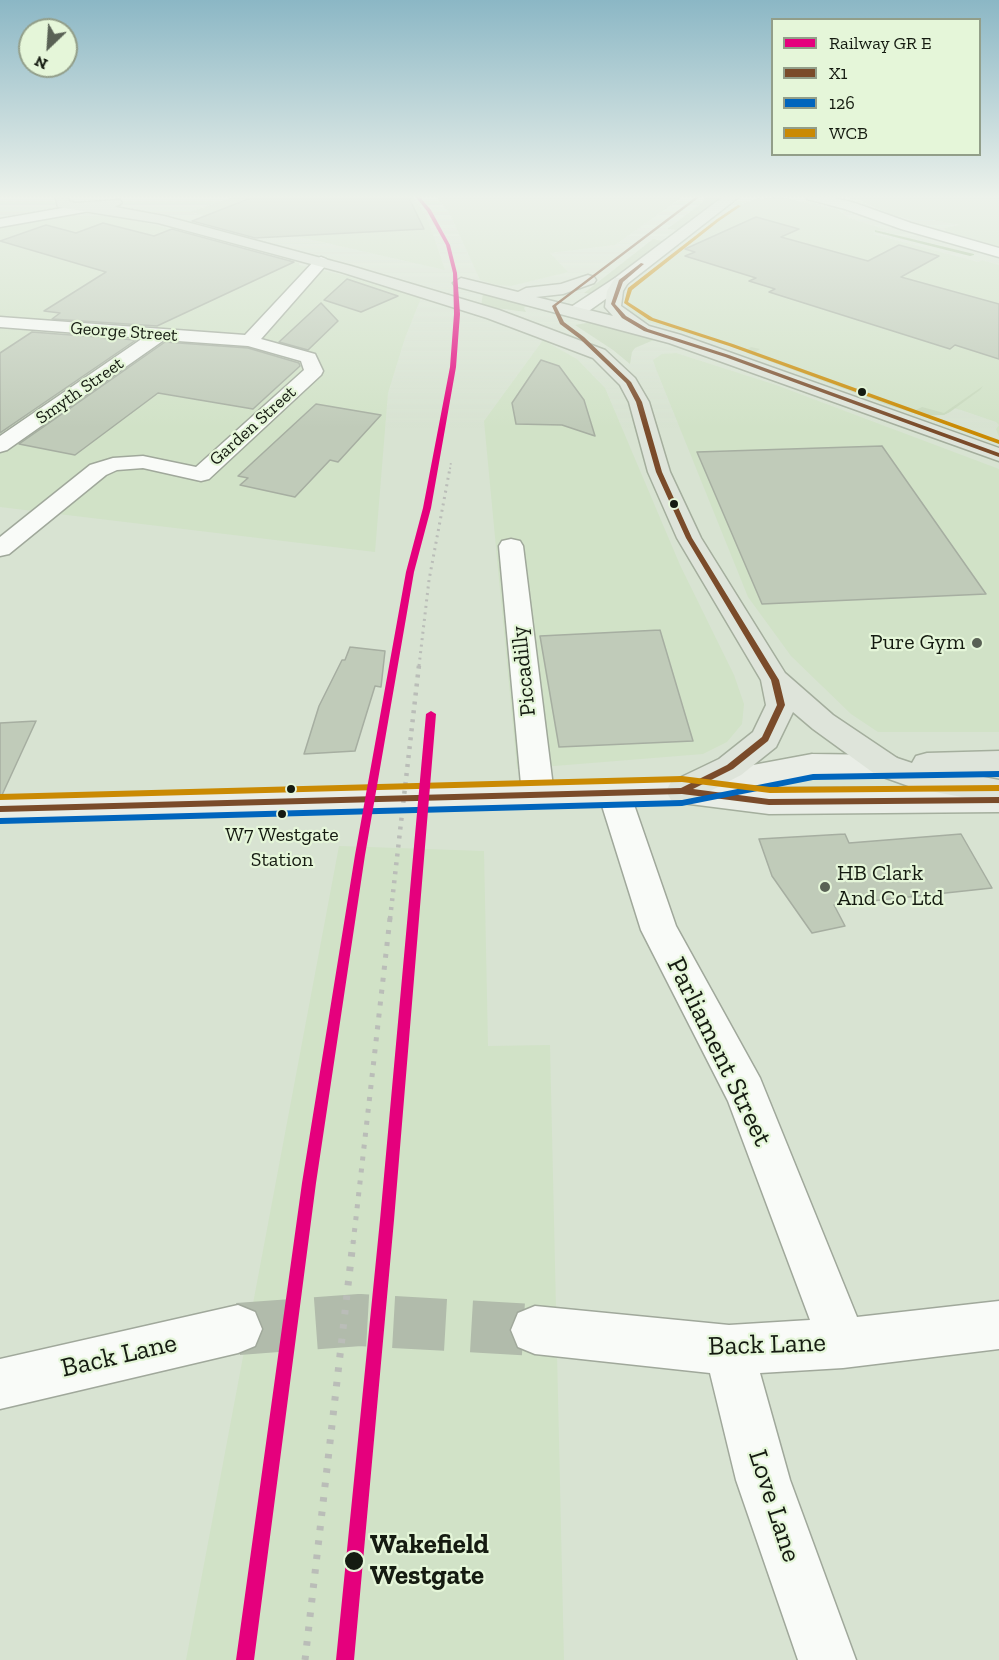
<!DOCTYPE html>
<style>
body{margin:0}
#map{position:relative;width:999px;height:1660px;overflow:hidden;background:#d8e3d2;font-family:"Zilla Slab",serif}
canvas{display:block}
.legend{position:absolute;left:771px;top:18px;width:210px;height:138px;box-sizing:border-box;background:#e5f6d9;border:2px solid #929e89;margin:0;padding:8px 10px;list-style:none;font-size:18px;color:#151b11}
.legend li{display:flex;align-items:center;gap:12px;height:30px}
.legend b{width:30px;border:2px solid #929e89}
.north{position:absolute;left:18px;top:18px;width:60px;height:60px;box-sizing:border-box;background:#e5f6d9;border:2px solid #929e89;border-radius:50%;rotate:205deg;font-size:16px;font-weight:700;line-height:24px;text-align:center;color:#151b11}
.north::after{content:'';display:block;margin:auto;width:21px;height:27px;background:#596155;clip-path:polygon(50% 0,100% 100%,50% 72%,0 100%)}
</style>
<div id="map">
<canvas width="999" height="1660"></canvas>
<ul class="legend">
<li><b style="height:8px;background:#e5007d"></b>Railway GR E</li>
<li><b style="height:8px;background:#7a4b2a"></b>X1</li>
<li><b style="height:8px;background:#0065bd"></b>126</li>
<li><b style="height:8px;background:#ca8a03"></b>WCB</li>
</ul>
<div class="north">N</div>
</div>
<script>
const context = document.querySelector('canvas').getContext('2d');
context.lineJoin = 'round';
function fill(path, color) { context.fillStyle = color; context.fill(path, 'evenodd'); }
const poly = rows => new Path2D(rows.map(r => 'M' + r).join(''));
function trace(path, color, width, dash) { context.strokeStyle = color; context.lineWidth = width; context.lineCap = dash ? 'butt' : 'round'; context.setLineDash(dash || []); context.stroke(path); }
function label(font, color, halo, rows, align = 'center') {
  context.font = font + ' "Zilla Slab",serif'; context.lineWidth = 4.5; context.setLineDash([]); context.textBaseline = 'middle'; context.strokeStyle = halo; context.fillStyle = color; for (const [text, x, y, turn = 0] of rows) {
    context.save(); context.translate(x, y); context.rotate((+turn || 0) * Math.PI / 180); context.textAlign = isNaN(turn) ? turn : align; if (halo) context.strokeText(text, 0, 0); context.fillText(text, 0, 0); context.restore();
  }
}
const built = poly([
 [237,196,412,196,427,217,445,270,190,212],
 [436,196,684,196,615,245,550,253,568,272,511,286,496,285,480,280,450,214],
 [842,196,999,196,999,248,947,234,945,230,945,228,959,225,933,220,912,220,889,214,861,201],
 [781,197,839,210,849,218,887,230,877,230,873,234,978,262,982,260,999,265,999,437,996,429,999,425,996,422,961,410,954,408,944,415,935,416,913,413,736,348,644,321,629,310,626,304,627,293,734,207,755,199],
 [73,215,115,216,148,223,299,263,299,265,347,276,421,298,405,338,388,393,375,552,0,507,0,227],
 [543,340,577,359,605,388,680,565,734,675,744,704,742,724,727,742,703,754,517,769,484,421],
 [676,353,776,385,999,469,999,732,878,732,851,714,791,656,748,597,656,369,653,360,662,354],
 [339,846,484,851,488,1046,550,1045,564,1660,186,1660]
]);
const green = poly([
 [706,196,725,198,698,214,678,230,667,229,703,202],
 [653,239,663,241,592,294,584,293],
 [483,293,529,304,524,308,526,312,481,306],
 [597,321,656,339,635,348,632,352,630,364,613,350,575,325],
 [751,347,760,349,752,354,912,412,922,407,944,413,983,386,980,390,950,412,944,415,925,415,913,413,888,405,747,353,746,351]
]);
const stream = poly([
 [875,230,974,254,974,255,970,256,875,232,875,230]
]);
const building = poly([
 [256,196,408,196,424,229,255,238,192,221,256,196],
 [756,217,799,229,781,237,868,261,899,245,939,256,901,277,999,304,999,359,955,345,950,349,769,292,775,289,749,281,756,278,685,256,695,252,685,249,756,217],
 [103,223,154,236,172,229,294,262,157,326,52,319,60,313,44,311,106,272,0,241,46,225,76,233,103,223],
 [347,279,398,296,361,312,324,300,347,279],
 [321,303,338,321,308,350,279,342,321,303],
 [32,332,136,340,0,433,0,353,32,332],
 [165,342,248,348,299,363,300,366,253,409,158,393,75,455,19,444,165,342],
 [541,360,559,366,584,400,595,436,562,425,516,424,512,403,541,360],
 [316,404,381,415,338,462,330,460,295,497,240,485,248,478,238,476,316,404],
 [882,446,986,594,762,604,697,452,882,446],
 [660,630,693,741,559,747,540,636,660,630],
 [350,647,385,651,381,687,375,686,355,751,304,754,319,706,342,660,345,660,350,647],
 [36,721,2,795,0,795,0,723,36,721],
 [845,834,849,843,961,834,992,888,834,905,845,926,812,933,772,876,759,839,845,834]
]);
const minorTunnel = poly([
 [238,1329,360,1320,535,1330]
]);
const minor = poly([
 [805,196,827,196,855,203,911,223,999,248,999,257,901,229,845,209,807,199,805,196],
 [85,204,90,205,92,208,90,211,0,227,0,219,85,204],
 [321,257,326,259,329,262,326,265,261,339,315,354,323,371,321,375,209,479,201,481,143,468,117,470,106,475,9,554,0,556,0,537,90,465,113,458,143,456,196,467,304,370,301,361,248,346,164,340,7,450,0,452,0,436,143,338,0,327,0,317,245,335,316,259,321,257],
 [511,539,520,541,523,546,554,795,549,804,538,807,527,804,522,795,499,546,502,541,511,539],
 [614,781,625,784,630,793,676,926,760,1078,857,1317,999,1301,999,1349,843,1368,760,1373,790,1480,856,1660,798,1660,736,1480,710,1373,535,1354,518,1347,511,1330,518,1313,535,1306,729,1325,810,1320,728,1101,641,930,598,793,603,784,614,781],
 [238,1305,255,1312,262,1329,255,1346,238,1353,0,1409,0,1359,238,1305]
]);
const major = poly([
 [724,196,740,196,627,284,583,315,571,315,569,311,571,307,615,278,724,196],
 [812,754,886,755,897,758,901,766,897,774,886,777,812,776,755,788,999,788,999,812,769,814,682,803,0,821,0,797,682,779,697,781,699,777,710,773,812,754]
]);
const highway = poly([
 [55,196,67,196,69,201,75,203,120,200,122,203,115,207,164,216,351,266,499,310,605,350,635,378,649,402,670,472,701,538,785,673,833,715,897,758,912,763,916,756,927,753,999,751,999,773,968,774,999,780,999,804,914,788,875,774,813,729,793,712,776,747,741,775,693,800,682,803,671,800,666,791,671,782,719,759,753,732,766,705,761,680,677,538,648,472,629,402,620,385,593,358,487,318,341,272,158,223,58,207,55,196],
 [588,275,594,277,596,280,594,283,563,294,536,297,613,316,605,307,607,291,615,278,627,278,629,281,623,291,621,306,649,326,681,335,999,448,999,461,669,343,455,286,453,283,461,278,518,292,526,288,561,284,588,275]
]);
const railFar4 = poly([
 [450,469,451,462]
]);
const railFar3 = poly([
 [419,666,429,580,450,468]
]);
const railFar2 = poly([
 [390,919,419,665]
]);
const railFar1 = poly([
 [353,1244,390,918]
]);
const rail = poly([
 [305,1660,353,1242]
]);
const bus1 = poly([
 [697,196,701,196,556,306,564,322,584,337,631,382,642,402,662,472,692,538,779,680,785,705,768,741,733,769,693,789,769,799,999,797,999,803,769,805,682,794,0,812,0,806,681,788,727,765,762,737,777,705,771,680,686,538,656,472,636,402,626,383,580,339,560,324,552,306,697,196],
 [641,263,644,264,623,282,615,304,626,316,648,329,729,355,999,453,999,457,725,357,644,331,622,318,611,304,619,280,641,263]
]);
const bus2 = poly([
 [999,771,999,777,813,780,682,806,0,824,0,818,682,800,813,774,999,771]
]);
const bus3 = poly([
 [738,205,741,206,719,221,632,290,628,302,653,318,733,344,999,440,999,444,729,346,649,320,624,303,628,288,717,219,738,205],
 [682,776,770,787,999,785,999,791,770,793,682,782,0,800,0,794,682,776]
]);
const rail1 = poly([
 [415,196,419,196,431,210,450,245,457,273,460,314,456,367,431,508,414,572,365,855,316,1183,254,1660,236,1660,302,1183,355,855,406,572,423,508,450,367,454,314,453,273,446,245,427,211,415,196],
 [431,711,436,714,394,1220,354,1660,336,1660,380,1220,426,714,431,711]
]);
const markers = [
 [862,392,5,"#151b11"],
 [674,504,5,"#151b11"],
 [977,643,6,"#596155"],
 [291,789,5,"#151b11"],
 [282,814,5,"#151b11"],
 [825,887,6,"#596155"],
 [354,1561,10,"#151b11"]
];
const farStreetnames = [
 ["George Street",124,332,4],
 ["Smyth Street",80,391,-35],
 ["Garden Street",253,426,-42]
];
const busNames = [
 ["W7 Westgate",282,835],
 ["Station",282,860]
];
const poiNames = [
 ["Pure Gym",965,643],
 ["HB Clark",837,874,"left"],
 ["And Co Ltd",837,899,"left"]
];
const streetNames = [
 ["Piccadilly",524,671,-96]
];
const nearStreetnames = [
 ["Parliament Street",719,1052,64],
 ["Back Lane",767,1345,-2],
 ["Back Lane",119,1356,-13],
 ["Love Lane",774,1506,72]
];
const nearStopnames = [
 ["Wakefield",370,1545],
 ["Westgate",370,1576]
];
fill(built, '#d1e2c7');
fill(green, '#c8d9bd');
fill(stream, '#a1bc90');
fill(building, '#c0cbb9');
trace(building, '#a6aea1', 1.5);
trace(minorTunnel, '#b1bbab', 52, [52, 26]);
trace(minor, '#a0a89b', 3);
trace(major, '#a4ae9d', 3);
trace(highway, '#a4ae9d', 3);
fill(minor, '#f9fbf8');
fill(major, '#e9ede6');
fill(highway, '#dee4da');
trace(railFar4, '#babdb8', 2, [1.5, 3]);
trace(railFar3, '#babdb8', 3, [2, 4.5]);
trace(railFar2, '#babdb8', 4.5, [3, 6]);
trace(railFar1, '#babdb8', 5, [4, 8]);
trace(rail, '#babdb8', 7, [4.5, 10]);
fill(bus1, '#7a4b2a');
fill(bus2, '#0065bd');
fill(bus3, '#ca8a03');
fill(rail1, '#e5007d');
const sky = context.createLinearGradient(0, 0, 0, 428);
sky.addColorStop(0, '#8bb7c5');
sky.addColorStop(0.46, '#edf2eb');
sky.addColorStop(1, '#edf2eb00');
context.fillStyle = sky;
context.fillRect(0, 0, 999, 428);
for (const [x, y, r, color] of markers) { const dot = new Path2D(); dot.arc(x, y, r, 0, 2 * Math.PI); context.fillStyle = color; context.fill(dot); trace(dot, '#e5f6d9', 2); }
label('18px', '#151b11', '#e5f6d9', farStreetnames);
label('20px', '#151b11', '#e5f6d9', busNames);
label('22px', '#151b11', '#e5f6d9', poiNames, 'right');
label('22px', '#151b11', '#e5f6d9', streetNames);
label('27px', '#151b11', '#e5f6d9', nearStreetnames);
label('bold 27px', '#151b11', '#e5f6d9', nearStopnames, 'left');
</script>
